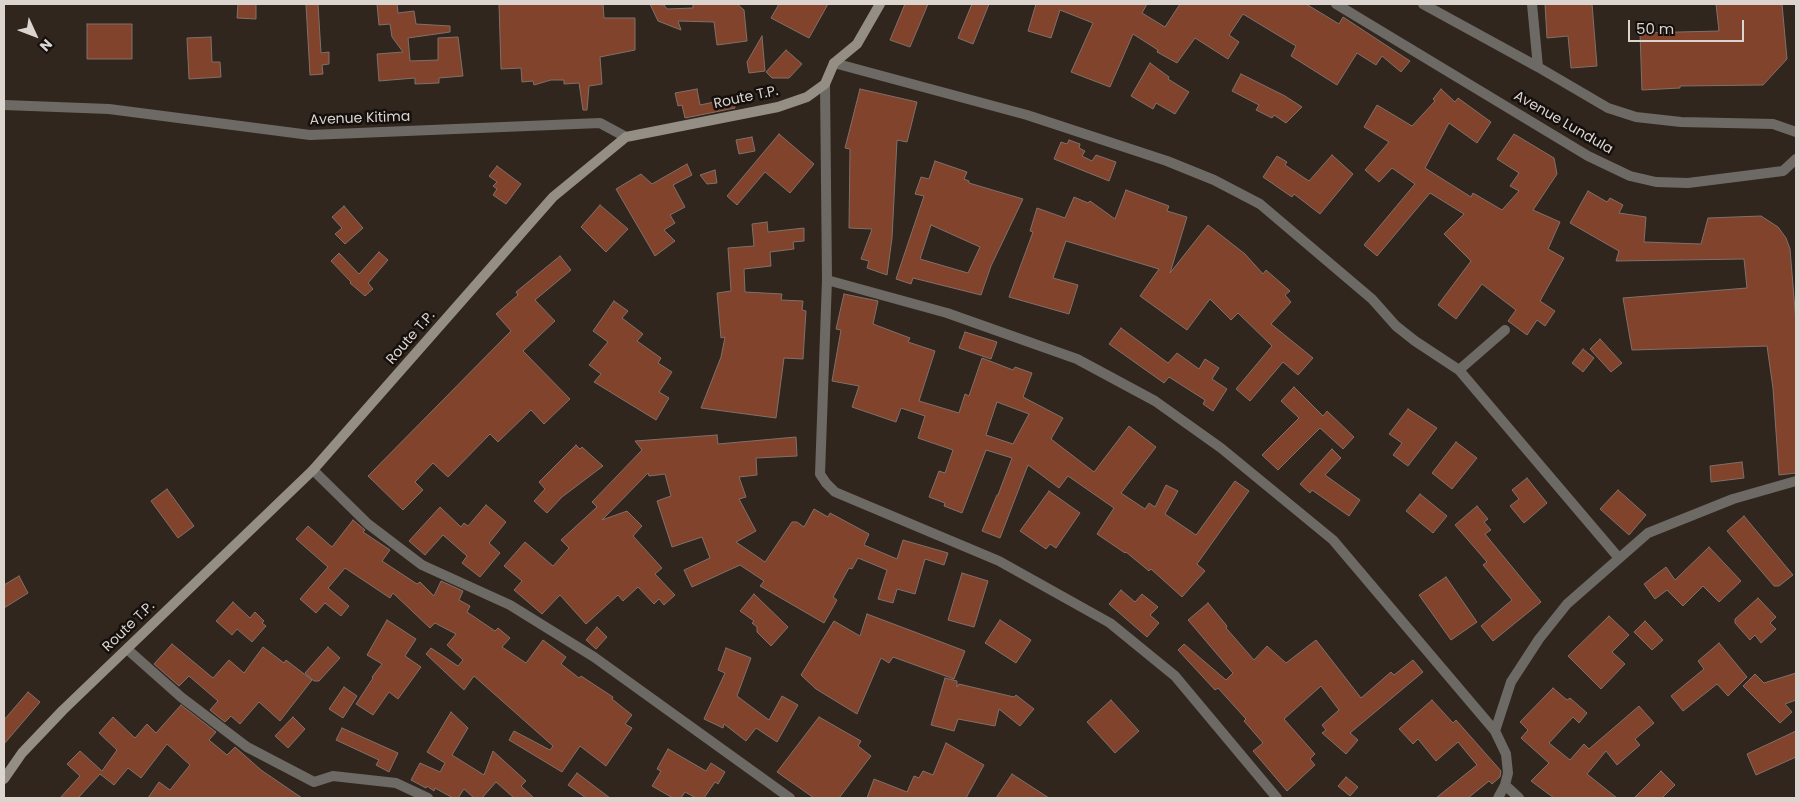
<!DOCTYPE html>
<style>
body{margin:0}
#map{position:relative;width:1800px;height:802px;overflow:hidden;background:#31261e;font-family:Poppins,sans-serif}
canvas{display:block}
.frame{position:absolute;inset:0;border:5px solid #dcd4cf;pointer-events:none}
.north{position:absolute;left:10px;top:10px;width:50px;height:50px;-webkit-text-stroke:4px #15100d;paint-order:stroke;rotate:133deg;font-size:14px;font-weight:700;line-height:20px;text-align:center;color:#dcd4cf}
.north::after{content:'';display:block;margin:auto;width:18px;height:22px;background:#dcd4cf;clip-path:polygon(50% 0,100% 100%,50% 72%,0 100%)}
.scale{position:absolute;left:1628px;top:20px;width:116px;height:22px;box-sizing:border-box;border:2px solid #dcd4cf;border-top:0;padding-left:6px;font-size:15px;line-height:18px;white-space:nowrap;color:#dcd4cf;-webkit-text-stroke:4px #15100d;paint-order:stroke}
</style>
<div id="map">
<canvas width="1800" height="802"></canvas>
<div class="frame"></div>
<div class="north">N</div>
<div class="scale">50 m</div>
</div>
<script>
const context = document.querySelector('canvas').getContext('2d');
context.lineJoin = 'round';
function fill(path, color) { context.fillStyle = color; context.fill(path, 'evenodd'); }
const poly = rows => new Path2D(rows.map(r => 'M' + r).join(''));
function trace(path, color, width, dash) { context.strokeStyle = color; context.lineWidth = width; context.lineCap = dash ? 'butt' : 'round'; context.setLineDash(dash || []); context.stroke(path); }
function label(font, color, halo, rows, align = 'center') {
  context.font = font + ' Poppins,sans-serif'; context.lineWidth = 5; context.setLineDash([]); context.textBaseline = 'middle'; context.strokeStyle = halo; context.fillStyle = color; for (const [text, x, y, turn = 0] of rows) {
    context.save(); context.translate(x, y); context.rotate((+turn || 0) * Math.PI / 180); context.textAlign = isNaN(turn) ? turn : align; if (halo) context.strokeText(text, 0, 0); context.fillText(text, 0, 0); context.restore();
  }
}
const building = poly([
 [238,4,256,4,256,19,237,18,238,4],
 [306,4,318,4,321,53,329,52,329,64,322,65,323,74,310,75,306,4],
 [377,4,397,4,398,13,414,11,416,24,450,26,450,32,408,38,410,61,438,60,438,38,458,37,463,76,439,78,439,83,415,84,415,78,379,81,377,54,403,52,392,37,390,24,379,25,377,4],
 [499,4,603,4,604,18,635,18,635,50,600,57,602,84,589,86,587,110,583,110,579,83,564,84,564,80,551,80,534,85,533,81,522,82,521,68,501,69,499,4],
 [650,4,664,5,667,9,693,8,693,4,737,4,744,10,747,41,717,45,714,22,678,21,681,30,658,21,650,4],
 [779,4,828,4,809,38,771,18,779,4],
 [905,4,928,4,910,47,890,40,905,4],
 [972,4,989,4,973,44,958,38,972,4],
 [1036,4,1147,4,1142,13,1165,27,1180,4,1306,4,1339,24,1343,17,1410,61,1401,72,1382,56,1376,65,1357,53,1337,85,1291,56,1296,46,1243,14,1229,35,1239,42,1228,59,1195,38,1177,63,1157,52,1158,50,1133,34,1110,87,1071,72,1093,23,1060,10,1051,38,1028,31,1036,4],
 [1545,4,1592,4,1597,66,1571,68,1568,36,1547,38,1545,4],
 [1716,4,1782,4,1787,59,1763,85,1680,86,1680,88,1642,90,1640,33,1719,31,1716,4],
 [87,24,132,24,132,59,87,59,87,24],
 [762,36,765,71,749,73,747,62,762,36],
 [211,37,212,62,220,62,221,77,189,79,187,38,211,37],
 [786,50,802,64,789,78,772,78,766,72,786,50],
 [1150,63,1169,77,1168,79,1189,92,1175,114,1156,103,1153,109,1131,96,1150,63],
 [1241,74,1285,96,1302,107,1286,123,1274,115,1272,118,1256,110,1259,105,1232,91,1241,74],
 [697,89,700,105,733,98,735,108,685,118,682,105,678,106,675,93,697,89],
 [860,89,917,102,907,142,897,140,892,238,887,275,867,268,869,261,861,259,872,229,849,228,850,149,845,148,860,89],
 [1441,89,1455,102,1458,98,1491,122,1477,143,1449,123,1425,168,1471,197,1473,193,1502,210,1519,191,1510,186,1519,173,1497,159,1514,134,1554,158,1557,174,1533,210,1560,222,1548,249,1564,258,1540,301,1555,311,1545,326,1537,320,1527,335,1508,321,1516,310,1482,284,1456,319,1438,305,1471,261,1444,234,1464,214,1430,193,1377,256,1364,245,1415,184,1392,168,1379,182,1365,170,1389,142,1364,127,1377,105,1412,126,1435,101,1433,99,1441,89],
 [779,134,814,164,790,193,765,172,737,205,727,196,779,134],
 [752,137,755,151,739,154,736,140,752,137],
 [1069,140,1080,144,1079,148,1085,151,1082,156,1092,161,1096,155,1116,162,1109,181,1054,159,1061,142,1067,144,1069,140],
 [1332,155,1353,174,1320,214,1294,194,1292,197,1263,177,1277,156,1287,162,1285,165,1309,181,1332,155],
 [935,161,967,172,964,179,969,181,969,183,1023,199,991,266,981,295,913,278,911,284,896,279,924,196,915,194,921,177,929,179,935,161],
 [931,225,980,247,968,273,920,259,931,225],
 [687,164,692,175,673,185,685,207,670,215,675,223,664,230,675,241,655,256,616,189,641,174,652,184,687,164],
 [497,166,521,184,506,204,493,195,497,189,493,186,497,182,489,176,497,166],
 [715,170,717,183,707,184,700,175,715,170],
 [1126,190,1169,206,1167,211,1187,217,1170,273,1208,225,1245,254,1263,274,1266,270,1290,291,1285,295,1291,302,1271,324,1313,358,1298,375,1283,362,1250,401,1236,389,1272,346,1238,313,1231,320,1210,299,1187,330,1140,296,1159,269,1066,241,1053,278,1078,285,1069,314,1009,297,1033,232,1030,231,1037,208,1065,218,1074,197,1088,203,1090,201,1115,219,1126,190],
 [1588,191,1607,202,1610,198,1623,205,1619,213,1646,217,1644,242,1701,244,1708,218,1761,216,1778,227,1786,238,1790,249,1796,322,1796,473,1779,475,1773,388,1767,346,1632,350,1623,298,1747,288,1744,259,1616,261,1619,251,1570,223,1588,191],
 [600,205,628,229,606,252,581,227,600,205],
 [344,206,363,228,345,244,335,234,342,228,332,217,344,206],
 [767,222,768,232,804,228,804,241,793,242,794,249,770,252,771,266,744,269,745,292,782,294,781,300,803,301,802,310,806,311,803,359,784,358,776,418,701,408,721,357,725,337,721,338,717,293,731,291,728,248,754,246,752,224,767,222],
 [379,252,388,260,368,283,373,289,365,296,350,283,351,282,331,261,339,253,359,274,379,252],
 [560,256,571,270,535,300,555,321,523,351,570,399,544,424,531,410,498,442,490,434,448,477,433,463,415,482,423,490,403,510,368,476,511,331,496,314,518,295,516,292,560,256],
 [844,294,878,301,873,324,910,338,908,342,935,351,919,401,959,413,965,394,969,396,982,358,1013,370,1015,367,1032,373,1023,397,1063,418,1051,439,1094,472,1129,426,1156,447,1121,493,1145,509,1149,503,1155,507,1166,485,1178,491,1165,514,1196,535,1235,481,1249,491,1197,564,1205,571,1182,597,1151,569,1149,571,1126,552,1125,553,1097,534,1114,508,1068,476,1059,488,1028,465,1000,538,982,531,997,495,998,495,1012,458,986,450,962,513,944,506,945,503,929,497,939,471,945,473,953,450,918,438,925,416,901,408,896,422,852,407,859,386,832,381,841,330,836,329,844,294],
 [997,402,1029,414,1013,444,986,435,997,402],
 [614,301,628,311,622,318,643,334,637,341,661,358,658,363,672,372,659,392,669,398,656,420,594,382,601,374,589,365,608,342,593,331,614,301],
 [1121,328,1168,363,1177,353,1199,369,1205,359,1219,368,1212,379,1227,389,1213,411,1203,404,1205,400,1169,377,1164,383,1109,344,1121,328],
 [965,332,997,342,991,359,959,348,965,332],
 [1600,339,1622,363,1611,372,1590,349,1600,339],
 [1583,349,1594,358,1583,372,1572,363,1583,349],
 [1294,387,1323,416,1327,411,1354,437,1343,449,1320,428,1278,470,1262,455,1299,418,1281,401,1294,387],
 [1408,409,1437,428,1408,466,1393,455,1402,443,1389,434,1408,409],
 [717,435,718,444,796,437,797,456,756,458,757,475,739,477,746,497,739,499,756,531,736,542,765,562,792,522,797,522,804,527,814,509,828,517,830,513,869,534,864,545,897,559,903,540,948,553,944,565,925,559,915,594,897,589,893,603,878,599,887,570,858,558,852,569,849,568,833,597,837,600,824,623,760,586,764,581,740,565,692,587,684,570,710,558,702,537,672,547,657,501,671,496,665,474,649,476,648,473,602,520,627,511,642,526,633,536,662,568,655,574,675,595,664,605,659,599,654,604,638,587,623,601,618,595,586,624,560,595,542,614,514,590,522,581,504,566,525,542,553,566,569,548,561,540,597,507,592,502,642,450,635,441,717,435],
 [1456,442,1477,458,1452,489,1432,473,1456,442],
 [576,445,580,449,582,447,603,466,562,497,547,513,534,501,545,489,539,482,576,445],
 [1332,449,1341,458,1325,475,1360,500,1349,516,1312,490,1310,493,1300,484,1332,449],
 [1742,462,1744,478,1711,482,1710,466,1742,462],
 [1527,478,1547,503,1524,523,1510,506,1519,499,1512,490,1527,478],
 [167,489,194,526,178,538,151,501,167,489],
 [1618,490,1646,515,1629,535,1600,509,1618,490],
 [1049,491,1080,513,1056,548,1050,544,1046,549,1020,531,1049,491],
 [1420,494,1447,516,1433,533,1406,511,1420,494],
 [486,505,506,522,489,543,500,553,480,577,462,563,467,556,443,535,425,555,409,541,440,507,461,527,464,523,468,526,486,505],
 [1477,506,1488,519,1484,522,1491,530,1485,534,1541,602,1493,641,1481,626,1512,600,1483,565,1487,562,1455,525,1477,506],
 [1744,516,1793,575,1779,586,1774,586,1727,531,1744,516],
 [353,520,365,530,363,532,390,550,382,561,417,584,420,582,434,596,441,581,463,591,459,600,470,606,467,612,495,631,498,628,510,638,502,647,526,663,543,640,566,657,561,664,579,678,581,676,613,697,612,699,632,715,625,724,632,728,606,766,580,746,562,772,509,740,514,731,550,750,553,746,474,676,464,690,426,654,431,648,458,666,463,660,447,645,456,634,435,623,430,628,393,593,390,598,345,568,328,588,349,606,341,616,325,603,316,613,300,599,328,567,296,539,308,526,332,547,353,520],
 [1709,547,1741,581,1719,602,1703,586,1683,606,1667,590,1655,599,1644,584,1666,567,1675,580,1709,547],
 [962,573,988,581,974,627,948,620,962,573],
 [19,576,28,593,4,608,4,585,19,576],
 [1446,577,1477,622,1451,640,1419,595,1446,577],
 [1121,590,1135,602,1142,594,1158,607,1150,615,1159,623,1147,637,1109,604,1121,590],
 [754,594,788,627,771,646,757,632,757,627,752,623,754,621,740,611,754,594],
 [1758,598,1776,617,1770,623,1776,629,1761,643,1755,635,1750,640,1735,623,1735,619,1758,598],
 [233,602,250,618,255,612,264,621,262,623,266,626,252,642,237,629,232,635,216,621,233,602],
 [1208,603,1227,626,1226,628,1254,660,1267,646,1286,663,1316,640,1361,698,1391,672,1394,675,1413,660,1423,672,1350,733,1358,740,1346,754,1322,733,1326,730,1322,725,1339,710,1321,686,1284,719,1315,754,1310,759,1315,765,1287,791,1253,751,1263,743,1244,721,1246,719,1218,688,1215,690,1178,650,1184,644,1226,680,1233,673,1188,620,1208,603],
 [867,614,965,651,954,679,893,657,889,663,881,658,857,714,816,689,801,675,834,621,860,636,867,614],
 [1609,616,1629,635,1612,652,1625,664,1601,689,1568,656,1609,616],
 [387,620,416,639,405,656,421,667,398,699,389,692,373,715,356,704,373,678,372,677,382,664,367,655,387,620],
 [1000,620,1031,640,1016,663,985,643,1000,620],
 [1645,621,1663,640,1652,650,1634,632,1645,621],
 [597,627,607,637,596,649,586,640,597,627],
 [1719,643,1747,677,1728,696,1717,684,1683,711,1671,696,1704,669,1698,661,1719,643],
 [172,644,213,678,229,660,244,673,263,647,284,663,286,660,312,680,280,721,259,702,240,724,231,716,225,722,210,710,218,701,189,676,179,686,154,664,172,644],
 [328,647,340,658,319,681,314,681,305,673,328,647],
 [726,648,751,658,737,696,769,720,782,696,798,705,777,742,756,728,746,741,724,724,723,728,704,719,725,673,718,670,726,648],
 [1796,673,1796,700,1785,704,1792,712,1780,723,1743,686,1755,674,1764,683,1796,673],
 [945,678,957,681,957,687,959,684,1014,697,1016,695,1034,709,1020,726,999,709,995,726,958,719,954,731,931,725,945,678],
 [344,687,357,696,343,718,329,709,344,687],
 [1553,688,1567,700,1570,698,1587,713,1579,723,1573,717,1549,743,1570,760,1584,744,1589,749,1639,706,1654,723,1635,739,1640,745,1617,765,1606,751,1587,774,1617,798,1554,798,1531,781,1549,763,1521,738,1528,730,1520,722,1553,688],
 [28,692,40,702,4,744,4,720,28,692],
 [1111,700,1139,731,1115,753,1087,722,1111,700],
 [1432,700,1453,723,1456,720,1501,771,1500,777,1492,784,1489,781,1468,798,1436,798,1477,765,1458,742,1436,761,1418,739,1413,744,1399,729,1432,700],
 [181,705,216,732,209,740,227,755,235,747,261,770,302,798,148,798,159,782,170,790,190,765,167,744,141,778,128,768,114,785,100,774,78,798,60,798,80,776,67,764,80,751,102,771,117,750,99,733,113,717,135,738,147,724,156,733,181,705],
 [451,712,468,728,452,755,484,775,493,751,526,781,521,786,534,798,514,798,496,782,482,798,474,798,464,789,458,798,453,798,435,788,434,791,427,786,426,788,411,780,420,763,440,772,445,763,427,752,451,712],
 [293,717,305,729,288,748,275,736,293,717],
 [819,717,861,741,858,746,871,756,839,798,814,798,777,772,819,717],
 [342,728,398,753,389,772,376,765,379,760,336,740,342,728],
 [1796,731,1796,757,1756,775,1747,754,1796,731],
 [946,743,984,765,966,798,867,798,874,779,907,792,914,776,919,778,923,771,933,775,946,743],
 [668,749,706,771,711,763,725,772,718,784,715,782,704,798,696,798,685,792,681,798,673,798,652,786,661,771,657,769,668,749],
 [1661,771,1675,785,1662,798,1634,798,1661,771],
 [577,773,610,798,586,798,568,785,577,773],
 [1012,774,1049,798,996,798,1012,774],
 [1346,777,1358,787,1350,796,1338,786,1346,777]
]);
const street = poly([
 [1336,4,1588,156,1630,176,1656,182,1688,183,1783,171,1796,159],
 [1423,4,1538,67,1608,108,1636,117,1681,122,1773,124,1796,132],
 [1532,4,1538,67],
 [834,63,1027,115,1167,161,1214,180,1260,204,1372,299,1396,326,1415,341,1459,370,1618,557],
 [825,84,827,280,820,474,826,483,835,492,999,561,1110,623,1175,676,1277,798],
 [4,105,109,109,310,135,600,123,626,137],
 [827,280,947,313,1077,359,1155,401,1221,448,1333,540,1495,731],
 [1459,370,1505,330],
 [313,470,368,524,422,565,510,605,594,657,790,798],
 [127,649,181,697,247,747,314,782,333,776,396,783,428,798],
 [1505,785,1519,798],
 [1498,798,1505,785,1508,773,1506,754,1495,731,1511,682,1539,639,1567,604,1648,533,1733,499,1796,481]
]);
const secondary = poly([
 [4,779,22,753,63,710,313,470,553,197,626,137,778,107,807,97,825,84,834,63,857,44,880,4]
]);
const streetNames = [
 ["Route T.P.",746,98,-12],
 ["Avenue Kitima",360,119,-2],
 ["Avenue Lundula",1563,123,30],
 ["Route T.P.",411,338,-49],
 ["Route T.P.",129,627,-44]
];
fill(building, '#81432b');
trace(building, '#80706a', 1);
trace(street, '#6d6964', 10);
trace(secondary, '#948e85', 10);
label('14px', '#dcd4cf', '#15100d', streetNames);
</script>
